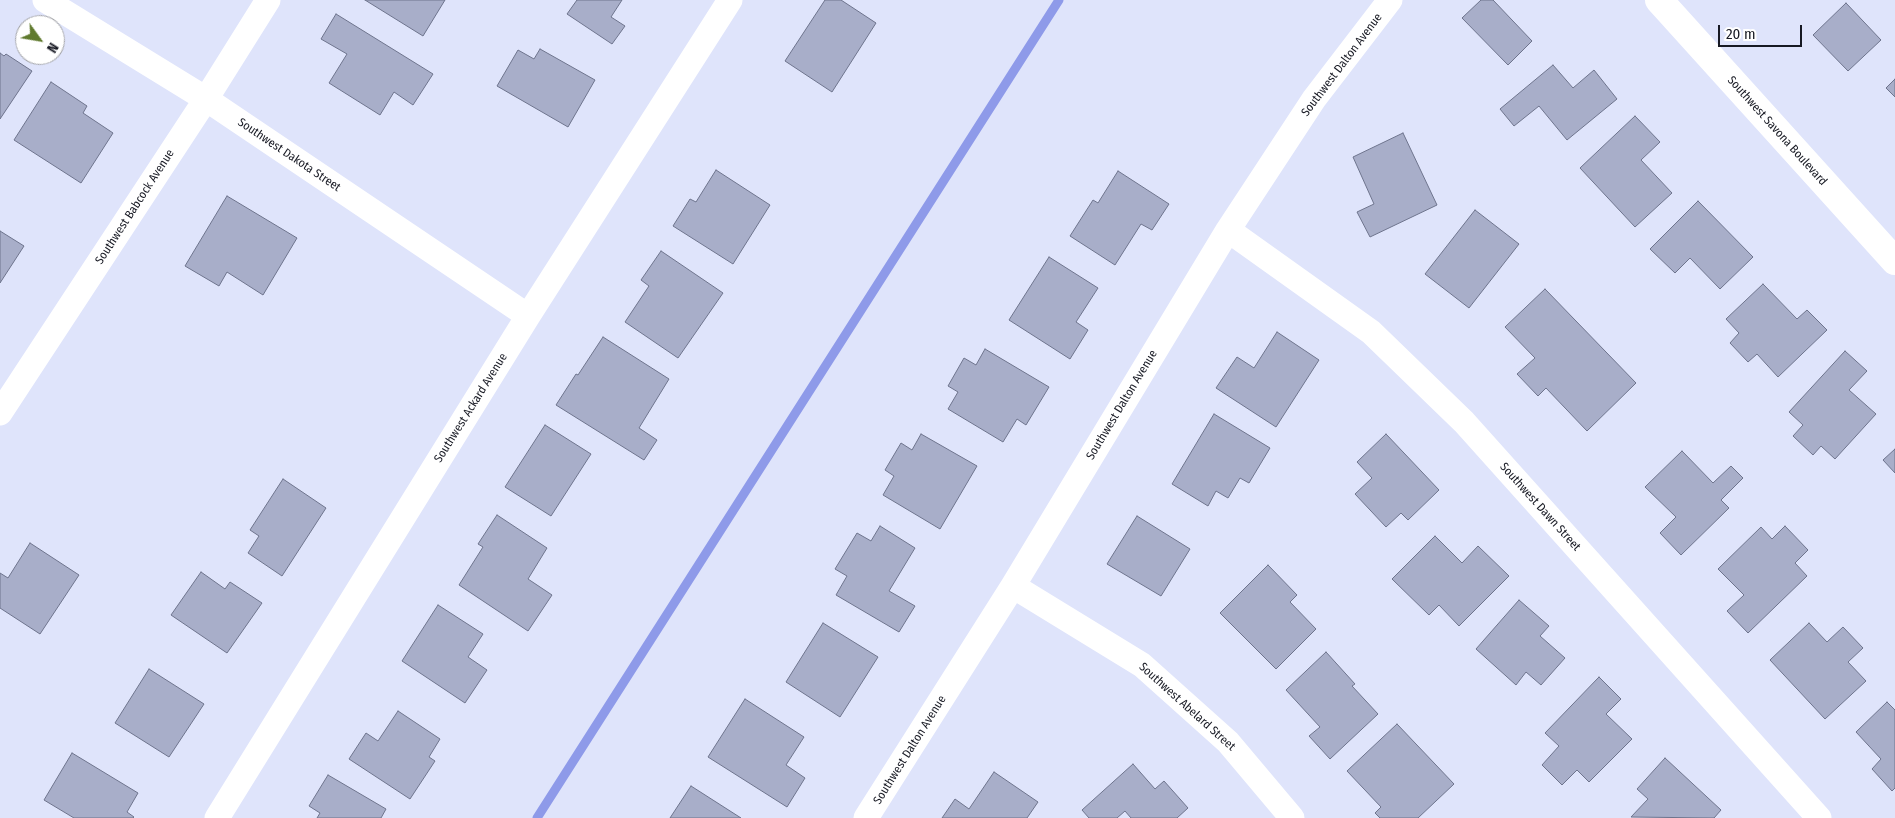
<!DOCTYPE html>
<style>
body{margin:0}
#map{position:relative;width:1895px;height:818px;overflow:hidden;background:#dfe4fb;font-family:"Fira Sans Condensed",sans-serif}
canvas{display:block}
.north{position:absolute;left:15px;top:15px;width:50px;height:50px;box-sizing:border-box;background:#fff;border:1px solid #a2a3a7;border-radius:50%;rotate:122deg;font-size:14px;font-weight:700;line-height:20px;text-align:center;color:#171923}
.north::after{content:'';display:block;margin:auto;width:18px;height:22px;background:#607a2e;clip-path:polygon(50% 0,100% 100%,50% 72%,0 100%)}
.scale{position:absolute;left:1718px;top:25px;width:84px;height:22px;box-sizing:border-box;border:2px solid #171923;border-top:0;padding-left:6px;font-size:15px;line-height:18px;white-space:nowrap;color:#171923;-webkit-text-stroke:4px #fff;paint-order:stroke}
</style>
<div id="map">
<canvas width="1895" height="818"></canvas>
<div class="north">N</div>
<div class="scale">20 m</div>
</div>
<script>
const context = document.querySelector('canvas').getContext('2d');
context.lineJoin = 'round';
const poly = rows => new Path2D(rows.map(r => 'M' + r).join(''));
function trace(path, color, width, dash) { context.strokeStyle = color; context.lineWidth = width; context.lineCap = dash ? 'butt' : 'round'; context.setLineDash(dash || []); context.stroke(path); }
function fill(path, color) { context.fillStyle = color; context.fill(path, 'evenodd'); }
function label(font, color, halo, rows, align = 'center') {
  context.font = font + ' "Fira Sans Condensed",sans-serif'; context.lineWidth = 4; context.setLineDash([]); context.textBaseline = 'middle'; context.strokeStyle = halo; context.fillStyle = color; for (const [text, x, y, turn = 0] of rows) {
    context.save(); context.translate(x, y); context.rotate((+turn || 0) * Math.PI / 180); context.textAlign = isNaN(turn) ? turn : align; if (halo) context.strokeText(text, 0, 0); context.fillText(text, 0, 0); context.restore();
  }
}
const stream = poly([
 [537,818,1059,0]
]);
const building = poly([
 [365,0,445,0,423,36,365,0],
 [577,0,622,0,611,17,625,26,612,44,567,14,577,0],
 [825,0,841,0,876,23,832,92,785,61,825,0],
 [1481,0,1493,0,1532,41,1508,65,1462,18,1481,0],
 [1846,3,1881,40,1848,71,1813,35,1846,3],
 [336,14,433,74,413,105,394,92,380,115,329,83,347,54,321,39,336,14],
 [540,49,595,80,568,127,497,86,518,50,534,59,540,49],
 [0,53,4,56,6,54,32,71,0,119,0,53],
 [1553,65,1573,88,1594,70,1617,99,1567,140,1539,106,1514,126,1500,109,1553,65],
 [1895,79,1895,97,1886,88,1895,79],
 [51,82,87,106,83,113,113,133,81,183,14,140,51,82],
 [1635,116,1660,142,1641,160,1672,193,1635,227,1580,168,1635,116],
 [1403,133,1437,205,1370,237,1357,212,1374,204,1353,157,1403,133],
 [716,170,770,205,733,264,673,226,690,199,696,202,716,170],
 [1118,171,1169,204,1152,230,1141,224,1115,265,1070,236,1093,200,1098,203,1118,171],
 [227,196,297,238,263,295,227,272,219,286,185,266,227,196],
 [1698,201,1753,257,1720,289,1690,258,1675,273,1650,249,1698,201],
 [1475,210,1519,244,1469,308,1425,274,1475,210],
 [0,231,24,246,0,283,0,231],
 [661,251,723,293,678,358,625,322,649,286,641,280,661,251],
 [1049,257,1098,288,1076,322,1088,330,1070,359,1009,320,1049,257],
 [1763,284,1797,319,1807,310,1827,330,1778,377,1757,354,1748,362,1730,343,1739,333,1726,319,1763,284],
 [1545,289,1636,383,1587,431,1546,388,1538,396,1517,374,1535,358,1505,327,1545,289],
 [1277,332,1319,360,1276,427,1216,388,1237,357,1254,368,1277,332],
 [603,337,669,379,639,428,657,440,644,460,556,405,576,374,578,375,603,337],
 [985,349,1049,387,1026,425,1017,419,1003,442,948,409,958,392,948,386,964,358,976,365,985,349],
 [1845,351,1867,371,1849,390,1876,414,1835,459,1821,446,1813,455,1793,436,1803,425,1789,412,1845,351],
 [1214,414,1270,448,1249,483,1240,478,1228,498,1216,491,1208,506,1172,484,1214,414],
 [545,425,591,454,551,516,505,487,545,425],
 [921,434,977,466,940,529,883,495,894,476,885,470,901,443,912,450,921,434],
 [1386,434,1439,490,1408,520,1401,513,1386,527,1355,494,1372,478,1357,462,1386,434],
 [1895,449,1895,473,1883,460,1895,449],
 [1682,451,1713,483,1731,466,1743,478,1721,500,1729,508,1681,555,1660,533,1676,517,1645,487,1682,451],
 [283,479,326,508,282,576,248,553,259,536,250,530,283,479],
 [497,515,547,548,528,579,552,595,528,631,459,585,483,547,478,544,497,515],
 [1137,516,1190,549,1161,596,1107,564,1137,516],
 [880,526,915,548,889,591,915,606,899,632,836,595,847,576,835,569,857,533,871,541,880,526],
 [1785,526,1808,550,1795,563,1807,576,1748,633,1727,611,1744,595,1718,569,1761,527,1772,539,1785,526],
 [1435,536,1462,563,1478,546,1509,576,1459,626,1439,605,1429,615,1392,579,1435,536],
 [30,543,79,575,40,634,0,608,0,573,8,578,30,543],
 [1268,565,1297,595,1290,602,1316,629,1276,669,1220,613,1268,565],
 [201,572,225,589,230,582,262,603,227,653,171,615,201,572],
 [1519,600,1549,626,1540,636,1565,658,1541,685,1526,672,1516,685,1476,649,1519,600],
 [438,605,483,634,468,657,487,670,465,703,402,661,438,605],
 [823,623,878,657,840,717,786,682,823,623],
 [1809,623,1827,642,1843,627,1863,648,1848,662,1866,681,1825,719,1770,660,1809,623],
 [1326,652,1355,684,1352,686,1378,714,1330,759,1309,736,1320,727,1286,690,1326,652],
 [149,669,204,704,169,757,115,723,149,669],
 [1599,677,1621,699,1606,714,1632,739,1589,782,1577,770,1562,785,1542,765,1559,746,1545,733,1599,677],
 [745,699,804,737,786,765,805,778,787,807,708,757,745,699],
 [1887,702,1895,710,1895,788,1892,791,1872,769,1881,759,1856,732,1887,702],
 [398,711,440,739,429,757,435,761,410,799,349,759,366,733,378,741,398,711],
 [1397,724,1454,784,1418,818,1380,818,1375,813,1381,807,1347,771,1397,724],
 [72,753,138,793,127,812,134,817,133,818,74,818,44,800,72,753],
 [1665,758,1721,810,1714,818,1631,817,1648,799,1637,789,1665,758],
 [1133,764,1155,789,1164,781,1188,808,1177,818,1131,818,1125,811,1117,818,1089,818,1082,810,1133,764],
 [994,772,1038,802,1027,818,942,818,955,799,969,809,994,772],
 [328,775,386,809,381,818,317,818,320,813,309,806,328,775],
 [691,786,741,818,670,818,691,786]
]);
const street = poly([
 [45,0,206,99,528,316],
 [1228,230,1371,332,1464,422,1819,818],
 [0,413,206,99,268,0],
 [1013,586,1142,665,1228,742,1292,818],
 [217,818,528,316,730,0],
 [866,818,1013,586,1228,230,1314,99,1390,0]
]);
const secondary = poly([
 [1659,0,1895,261]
]);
const streetNames = [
 ["Southwest Dalton Avenue",1342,65,-53],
 ["Southwest Savona Boulevard",1777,131,48],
 ["Southwest Dakota Street",289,155,34],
 ["Southwest Babcock Avenue",135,207,-57],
 ["Southwest Dalton Avenue",1122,405,-59],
 ["Southwest Ackard Avenue",471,408,-58],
 ["Southwest Dawn Street",1540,507,48],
 ["Southwest Abelard Street",1187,707,42],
 ["Southwest Dalton Avenue",910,750,-58]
];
trace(stream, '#8e9ae9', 9);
fill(building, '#a8aec9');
trace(building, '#6e748d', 1);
trace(street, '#fff', 25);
trace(secondary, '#fff', 28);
label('12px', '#171923', '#fff', streetNames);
</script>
